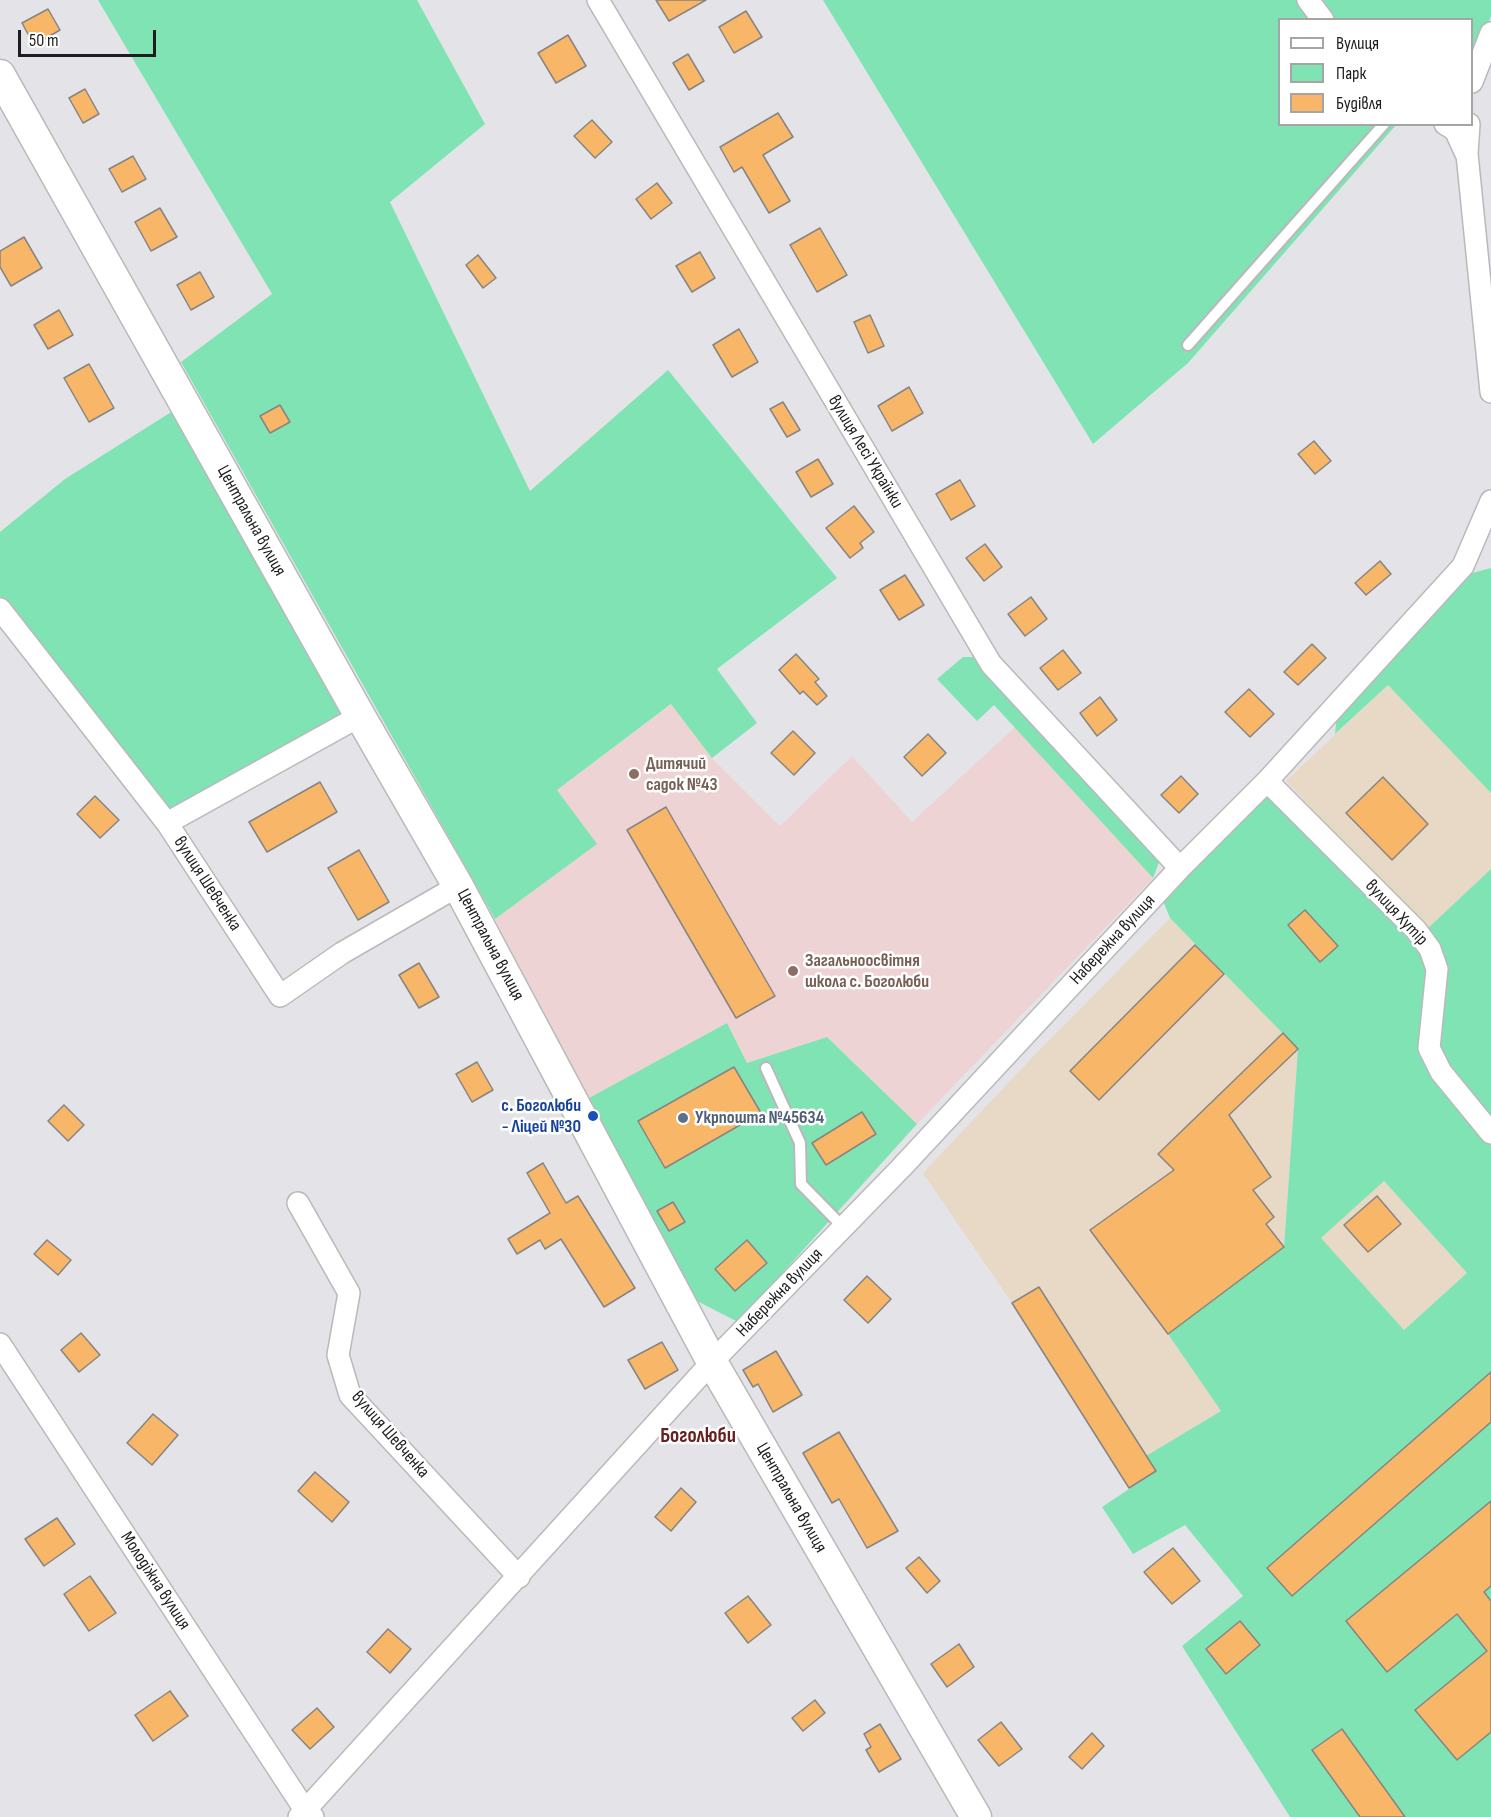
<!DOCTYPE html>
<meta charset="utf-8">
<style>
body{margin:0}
#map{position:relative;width:1491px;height:1817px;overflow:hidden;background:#e4e4e8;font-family:"Sofia Sans Condensed",sans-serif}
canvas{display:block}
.legend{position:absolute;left:1278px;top:18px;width:195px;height:108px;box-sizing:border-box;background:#fff;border:2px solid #a5a5a5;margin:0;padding:8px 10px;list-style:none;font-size:18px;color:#1e1e1f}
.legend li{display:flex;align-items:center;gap:12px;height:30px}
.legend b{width:30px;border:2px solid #a5a5a5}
.scale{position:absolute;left:18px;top:30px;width:138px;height:27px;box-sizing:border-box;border:3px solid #1e1e1f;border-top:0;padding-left:8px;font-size:18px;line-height:21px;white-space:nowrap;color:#1e1e1f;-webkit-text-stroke:4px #fff;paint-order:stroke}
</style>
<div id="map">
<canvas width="1491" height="1817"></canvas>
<ul class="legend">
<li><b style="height:8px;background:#fff"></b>Вулиця</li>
<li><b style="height:16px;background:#80e3b3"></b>Парк</li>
<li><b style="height:16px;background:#f8b768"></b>Будівля</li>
</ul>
<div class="scale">50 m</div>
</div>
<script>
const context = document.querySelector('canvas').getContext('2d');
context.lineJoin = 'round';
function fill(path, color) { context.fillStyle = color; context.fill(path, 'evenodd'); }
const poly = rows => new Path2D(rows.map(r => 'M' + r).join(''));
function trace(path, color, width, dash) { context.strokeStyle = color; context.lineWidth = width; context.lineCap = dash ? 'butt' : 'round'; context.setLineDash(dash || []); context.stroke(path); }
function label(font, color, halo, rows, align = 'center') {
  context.font = font + ' "Sofia Sans Condensed",sans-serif'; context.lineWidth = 5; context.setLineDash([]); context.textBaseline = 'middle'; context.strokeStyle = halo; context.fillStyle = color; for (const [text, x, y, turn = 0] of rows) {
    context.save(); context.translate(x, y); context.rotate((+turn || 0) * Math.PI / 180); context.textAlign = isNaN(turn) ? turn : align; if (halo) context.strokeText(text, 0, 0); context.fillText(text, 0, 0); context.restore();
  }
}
const industrial = poly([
 [1388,685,1491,793,1491,869,1426,930,1286,781],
 [1170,918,1298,1049,1284,1247,1168,1334,1221,1411,1147,1456,1156,1471,1129,1488,1012,1303,923,1173,1045,1044],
 [1384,1181,1467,1273,1404,1330,1321,1238]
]);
const education = poly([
 [672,704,712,758,780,826,852,756,912,822,1015,727,1153,878,917,1124,827,1037,747,1063,727,1023,589,1098,495,919,596,844,557,790]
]);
const green = poly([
 [98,0,417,0,485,124,390,202,530,491,668,370,837,578,717,669,757,723,712,758,671,704,557,790,597,844,495,919,181,362,272,294],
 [823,0,1299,0,1315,19,1280,20,1280,124,1396,125,1188,363,1093,444],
 [1316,0,1491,0,1491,16,1472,69,1472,20,1331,19],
 [176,409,345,712,167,810,0,597,0,532,65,479],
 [1491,568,1491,793,1388,685,1335,734,1337,715,1465,575],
 [963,657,974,657,982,671,1159,862,1153,878,994,705,977,721,937,679],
 [1269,794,1411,935,1429,970,1435,1076,1491,1145,1491,1817,1290,1817,1182,1646,1243,1596,1185,1525,1133,1554,1102,1507,1156,1471,1146,1456,1221,1411,1168,1334,1284,1247,1298,1049,1170,918,1163,901],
 [1384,1181,1467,1273,1404,1330,1321,1238],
 [1491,869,1491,1117,1450,1066,1439,1046,1426,930],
 [727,1023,747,1063,827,1037,917,1124,738,1322,697,1301,589,1098]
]);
const building = poly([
 [656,0,706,0,669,21,656,0],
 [48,9,60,30,34,45,22,23,48,9],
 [746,11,762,37,734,53,719,27,746,11],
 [568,35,586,66,556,83,538,53,568,35],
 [688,54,704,81,689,90,673,63,688,54],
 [85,89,99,114,83,123,69,98,85,89],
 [778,113,793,137,763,155,790,201,769,213,742,167,734,172,720,147,778,113],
 [592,120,612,142,595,158,574,136,592,120],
 [133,156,146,179,122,192,109,169,133,156],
 [657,183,672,203,651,219,636,199,657,183],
 [160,208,177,237,151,251,135,222,160,208],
 [820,228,847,275,817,292,790,245,820,228],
 [24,237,42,268,11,286,0,267,0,251,24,237],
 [700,252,715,278,692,292,676,266,700,252],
 [478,255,496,278,483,288,466,265,478,255],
 [200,272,214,297,191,310,177,285,200,272],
 [59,310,73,335,48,349,34,325,59,310],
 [870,315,884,346,868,353,854,322,870,315],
 [739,329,758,362,732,377,713,345,739,329],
 [89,364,114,408,89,422,64,378,89,364],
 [909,387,923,413,892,431,878,406,909,387],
 [783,402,800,430,787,437,770,409,783,402],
 [280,405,290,422,270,433,260,416,280,405],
 [1314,441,1331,461,1315,474,1298,454,1314,441],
 [818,459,833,484,811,497,796,472,818,459],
 [960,480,975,506,951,520,936,494,960,480],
 [854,506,874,532,860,543,863,548,850,558,826,528,854,506],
 [985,544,1002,567,984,581,966,558,985,544],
 [1380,561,1391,574,1366,595,1355,583,1380,561],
 [905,575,924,605,899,620,880,590,905,575],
 [1031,597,1047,619,1025,636,1008,614,1031,597],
 [1312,644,1326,658,1298,685,1284,672,1312,644],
 [1063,650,1081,673,1058,690,1040,668,1063,650],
 [796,654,819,679,815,682,827,696,817,705,803,691,800,694,779,670,796,654],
 [1249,689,1274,714,1250,737,1225,712,1249,689],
 [1100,697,1117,720,1097,736,1080,713,1100,697],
 [793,731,815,753,794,775,771,753,793,731],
 [928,734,946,753,922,776,904,757,928,734],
 [1181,776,1198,794,1179,813,1161,795,1181,776],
 [1383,777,1428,824,1392,860,1346,813,1383,777],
 [320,782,337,812,267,852,249,822,320,782],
 [95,796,119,820,100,838,77,814,95,796],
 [666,807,775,996,736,1018,627,830,666,807],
 [359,850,389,902,358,920,328,868,359,850],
 [1305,910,1338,946,1320,962,1288,925,1305,910],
 [1195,945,1224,974,1099,1100,1070,1071,1195,945],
 [419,963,439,997,419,1008,399,975,419,963],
 [1283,1033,1298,1049,1229,1115,1271,1177,1253,1190,1274,1217,1266,1224,1284,1247,1168,1334,1090,1230,1174,1170,1158,1154,1283,1033],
 [477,1062,493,1090,472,1102,456,1074,477,1062],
 [734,1067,761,1113,665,1168,638,1121,734,1067],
 [64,1105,84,1125,68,1141,48,1121,64,1105],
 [862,1112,876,1134,826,1165,812,1143,862,1112],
 [543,1163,566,1203,578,1196,635,1288,604,1307,561,1239,545,1249,540,1240,517,1254,508,1239,550,1213,527,1173,543,1163],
 [1377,1196,1401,1224,1368,1252,1344,1225,1377,1196],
 [673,1202,685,1222,669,1231,657,1211,673,1202],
 [47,1240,71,1260,58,1275,34,1254,47,1240],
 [747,1240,767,1263,735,1291,715,1269,747,1240],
 [867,1276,891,1299,868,1323,844,1300,867,1276],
 [1039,1287,1156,1471,1129,1488,1012,1303,1039,1287],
 [81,1333,100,1355,79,1372,61,1350,81,1333],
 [662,1342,678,1370,645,1389,628,1360,662,1342],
 [776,1351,802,1395,773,1412,758,1384,753,1387,743,1370,776,1351],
 [1491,1372,1491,1422,1292,1596,1267,1568,1491,1372],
 [153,1414,178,1435,152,1465,127,1443,153,1414],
 [839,1432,898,1531,867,1548,839,1499,832,1503,803,1453,839,1432],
 [315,1472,349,1502,332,1522,298,1491,315,1472],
 [681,1488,696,1502,671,1531,655,1517,681,1488],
 [1491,1501,1491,1586,1484,1592,1491,1601,1491,1732,1457,1760,1415,1710,1487,1651,1457,1614,1387,1672,1346,1621,1491,1501],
 [57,1518,75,1544,44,1566,25,1539,57,1518],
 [1173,1548,1200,1581,1172,1604,1144,1572,1173,1548],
 [919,1557,940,1581,927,1593,906,1568,919,1557],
 [90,1576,116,1613,89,1631,64,1594,90,1576],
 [748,1596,771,1625,748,1643,725,1613,748,1596],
 [1240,1621,1260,1645,1226,1674,1206,1649,1240,1621],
 [388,1629,411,1649,390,1673,367,1652,388,1629],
 [959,1644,974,1667,947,1687,931,1664,959,1644],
 [170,1691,188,1716,153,1741,135,1715,170,1691],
 [815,1700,825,1713,803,1731,792,1718,815,1700],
 [317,1708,334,1727,310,1749,292,1730,317,1708],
 [1001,1722,1022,1749,999,1766,978,1740,1001,1722],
 [880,1724,901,1759,879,1772,866,1750,871,1747,864,1734,880,1724],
 [1342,1729,1405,1817,1360,1817,1312,1750,1342,1729],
 [1092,1733,1104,1746,1082,1769,1069,1757,1092,1733]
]);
const lane = poly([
 [1188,345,1384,124],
 [766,1068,800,1143,801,1184,844,1228]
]);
const street = poly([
 [598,0,991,664,1180,868],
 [1308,0,1323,20],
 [1472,82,1491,33],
 [1445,124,1455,130,1466,154],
 [1469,124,1467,154,1491,392],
 [0,609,167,823,280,996,342,953,458,886],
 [1267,781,1416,930,1430,949,1437,969,1429,1048,1441,1072,1491,1133],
 [167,823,360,716],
 [298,1203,349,1293,338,1355,350,1395,519,1577],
 [0,1344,305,1810,313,1817],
 [299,1817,712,1362,901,1168,1180,868,1267,781,1463,566,1491,501]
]);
const secondary = poly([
 [0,75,360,716,458,886,712,1362,976,1817]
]);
const markers = [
 [634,774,6,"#8d6e63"],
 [793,971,6,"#8d6e63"],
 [593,1116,6,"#1a4fb4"],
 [683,1118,6,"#5c6f8a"]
];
const streetNames = [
 ["вулиця Лесі Українки",865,452,59],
 ["Центральна вулиця",251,521,61],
 ["вулиця Шевченка",207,884,57],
 ["вулиця Хутір",1396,913,47],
 ["Набережна вулиця",1113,940,-47],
 ["Центральна вулиця",490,945,62],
 ["Набережна вулиця",780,1293,-46],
 ["вулиця Шевченка",390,1435,49],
 ["Центральна вулиця",791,1498,60],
 ["Молодіжна вулиця",155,1581,57]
];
const educationNames = [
 ["Дитячий",646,764],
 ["садок №43",646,785],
 ["Загальноосвітня",805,961],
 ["школа с. Боголюби",805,982]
];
const transitNames = [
 ["с. Боголюби",581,1106],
 ["- Ліцей №30",581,1127]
];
const serviceNames = [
 ["Укрпошта №45634",695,1118]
];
const quarterNames = [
 ["Боголюби",698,1437]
];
fill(industrial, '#e8d8c6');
fill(education, '#eed3d5');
fill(green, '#80e3b3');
fill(building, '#f8b768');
trace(building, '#878482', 1.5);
trace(lane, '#b9b9bc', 14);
trace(street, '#b9b9bc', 24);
trace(secondary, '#b9b9bc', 33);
trace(lane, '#fff', 10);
trace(street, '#fff', 21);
trace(secondary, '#fff', 30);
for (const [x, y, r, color] of markers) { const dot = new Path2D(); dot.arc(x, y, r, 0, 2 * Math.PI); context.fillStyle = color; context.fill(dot); trace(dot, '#fff', 2); }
label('18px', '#1e1e1f', '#fff', streetNames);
label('bold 18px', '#785e54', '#fff', educationNames, 'left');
label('bold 18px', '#164399', '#fff', transitNames, 'right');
label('bold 18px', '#4e5e75', '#fff', serviceNames, 'left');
label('bold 21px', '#66211e', '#fff', quarterNames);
</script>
